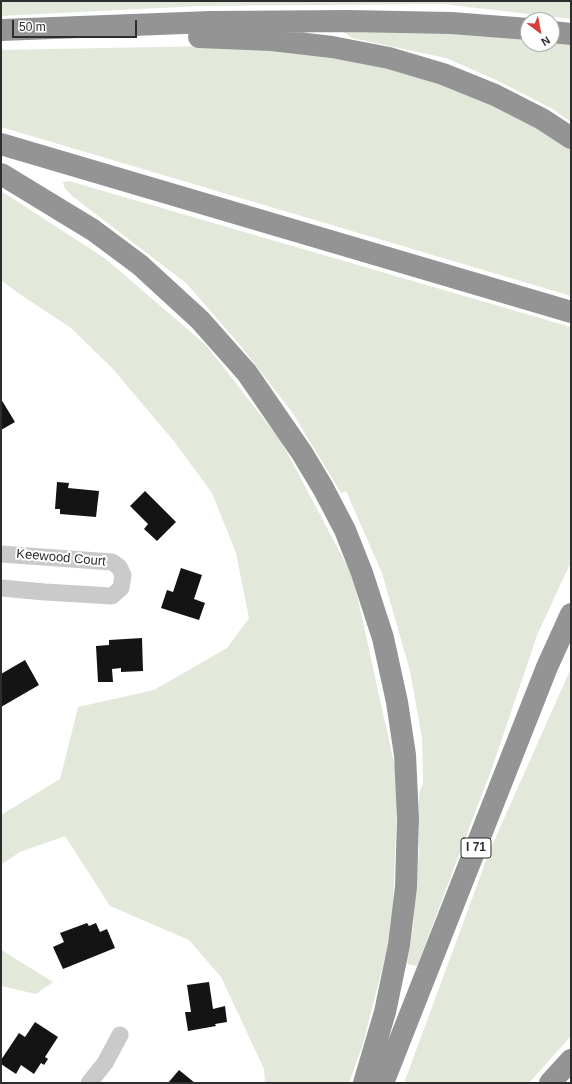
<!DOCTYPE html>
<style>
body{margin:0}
#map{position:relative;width:572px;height:1084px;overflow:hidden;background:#fff;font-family:Arial,sans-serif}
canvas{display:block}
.frame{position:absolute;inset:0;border:2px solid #2d2d2d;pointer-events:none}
.north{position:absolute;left:520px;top:12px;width:40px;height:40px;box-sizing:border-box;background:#fff;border:1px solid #ababab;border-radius:50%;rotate:148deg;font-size:11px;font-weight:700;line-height:16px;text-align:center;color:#2d2d2d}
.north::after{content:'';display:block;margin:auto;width:14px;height:18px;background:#d5403e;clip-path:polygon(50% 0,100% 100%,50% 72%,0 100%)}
.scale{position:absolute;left:12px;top:20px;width:125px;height:18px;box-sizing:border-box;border:2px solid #2d2d2d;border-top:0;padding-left:5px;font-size:12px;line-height:14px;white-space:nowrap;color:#2d2d2d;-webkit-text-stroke:3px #fff;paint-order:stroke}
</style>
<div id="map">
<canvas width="572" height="1084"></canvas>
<div class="frame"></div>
<div class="north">N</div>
<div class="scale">50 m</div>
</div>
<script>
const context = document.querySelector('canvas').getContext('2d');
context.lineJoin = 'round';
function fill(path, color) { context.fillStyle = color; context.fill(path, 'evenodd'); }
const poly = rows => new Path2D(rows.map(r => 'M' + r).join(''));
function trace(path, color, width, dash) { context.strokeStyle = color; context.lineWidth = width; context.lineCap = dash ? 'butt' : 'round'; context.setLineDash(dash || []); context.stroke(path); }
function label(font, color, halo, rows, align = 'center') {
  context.font = font + ' Arial,sans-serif'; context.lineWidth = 4; context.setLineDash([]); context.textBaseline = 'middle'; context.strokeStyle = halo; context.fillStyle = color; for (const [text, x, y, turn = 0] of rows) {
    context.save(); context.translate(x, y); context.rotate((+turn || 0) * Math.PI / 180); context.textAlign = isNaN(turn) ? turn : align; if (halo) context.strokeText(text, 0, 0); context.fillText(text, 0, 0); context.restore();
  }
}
const green = poly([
 [1,1,571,1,571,19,443,4,199,6,1,16],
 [342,31,452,34,528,40,528,44,552,43,571,45,571,122,551,108,496,80,446,58,352,38],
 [210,46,256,48,323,55,421,75,502,107,571,149,571,296,1,127,1,50],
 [69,181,571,327,571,562,538,633,492,768,417,966,407,964,413,927,419,851,419,792,423,784,422,738,410,671,382,573,346,491,341,493,292,412,239,344,186,283,72,196,64,187,63,182],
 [1,191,106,259,207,346,281,441,353,577,398,781,392,930,363,1044,349,1083,265,1083,264,1069,221,977,189,940,110,906,65,836,20,852,1,865,1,815,60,779,78,707,154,690,227,648,249,618,236,553,212,493,173,440,112,368,71,328,21,295,1,280],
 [571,668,571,1036,529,1083,404,1083,490,850],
 [1,948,3,951,53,982,36,994,1,986]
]);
const building = poly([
 [1,399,15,422,1,430],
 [57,482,69,483,68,488,99,491,96,517,60,514,60,509,55,509],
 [145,491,176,522,157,541,144,529,148,524,130,506],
 [181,568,202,575,194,599,205,603,199,620,161,608,167,590,173,592],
 [142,638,143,671,121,672,121,668,112,669,113,682,98,682,96,646,109,645,109,640],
 [25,660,39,685,1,707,1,674],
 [87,923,89,926,96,923,100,932,107,929,115,948,63,969,53,947,64,942,60,933],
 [209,982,213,1009,225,1006,227,1022,215,1024,216,1026,188,1031,185,1012,191,1012,187,985],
 [35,1022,58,1037,45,1057,48,1059,44,1065,41,1063,34,1074,21,1065,16,1074,1,1064,1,1060,19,1033,25,1037],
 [179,1070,195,1083,168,1083]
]);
const minor = poly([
 [1,554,112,562,119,567,123,575,121,588,112,596,45,592,1,588],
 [89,1083,105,1063,120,1035]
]);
const motorway = poly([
 [1,30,211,22,349,21,451,23,528,29],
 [552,32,571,34],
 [199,37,272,40,332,47,389,58,443,74,495,95,542,119,571,138],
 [1,144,571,312],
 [1,174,93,230,140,265,200,320,247,373,302,453,323,488,345,530,362,573,383,638,397,702,405,755,408,818,406,887,399,945,385,1012,364,1083],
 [383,1083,547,667,571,614],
 [550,1083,571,1060]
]);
const shields = [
 [476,848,30]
];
const shieldNames = [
 ["I 71",476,848]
];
const streetNames = [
 ["Keewood Court",61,558,5]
];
fill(green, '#e2e9db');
fill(building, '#141414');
trace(minor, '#cacaca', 17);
trace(motorway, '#949494', 22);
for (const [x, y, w] of shields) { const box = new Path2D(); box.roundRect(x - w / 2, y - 10, w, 20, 3); context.fillStyle = '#fff'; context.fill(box); trace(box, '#2d2d2d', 1); }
label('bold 12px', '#2d2d2d', null, shieldNames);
label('13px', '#2d2d2d', '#fff', streetNames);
</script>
